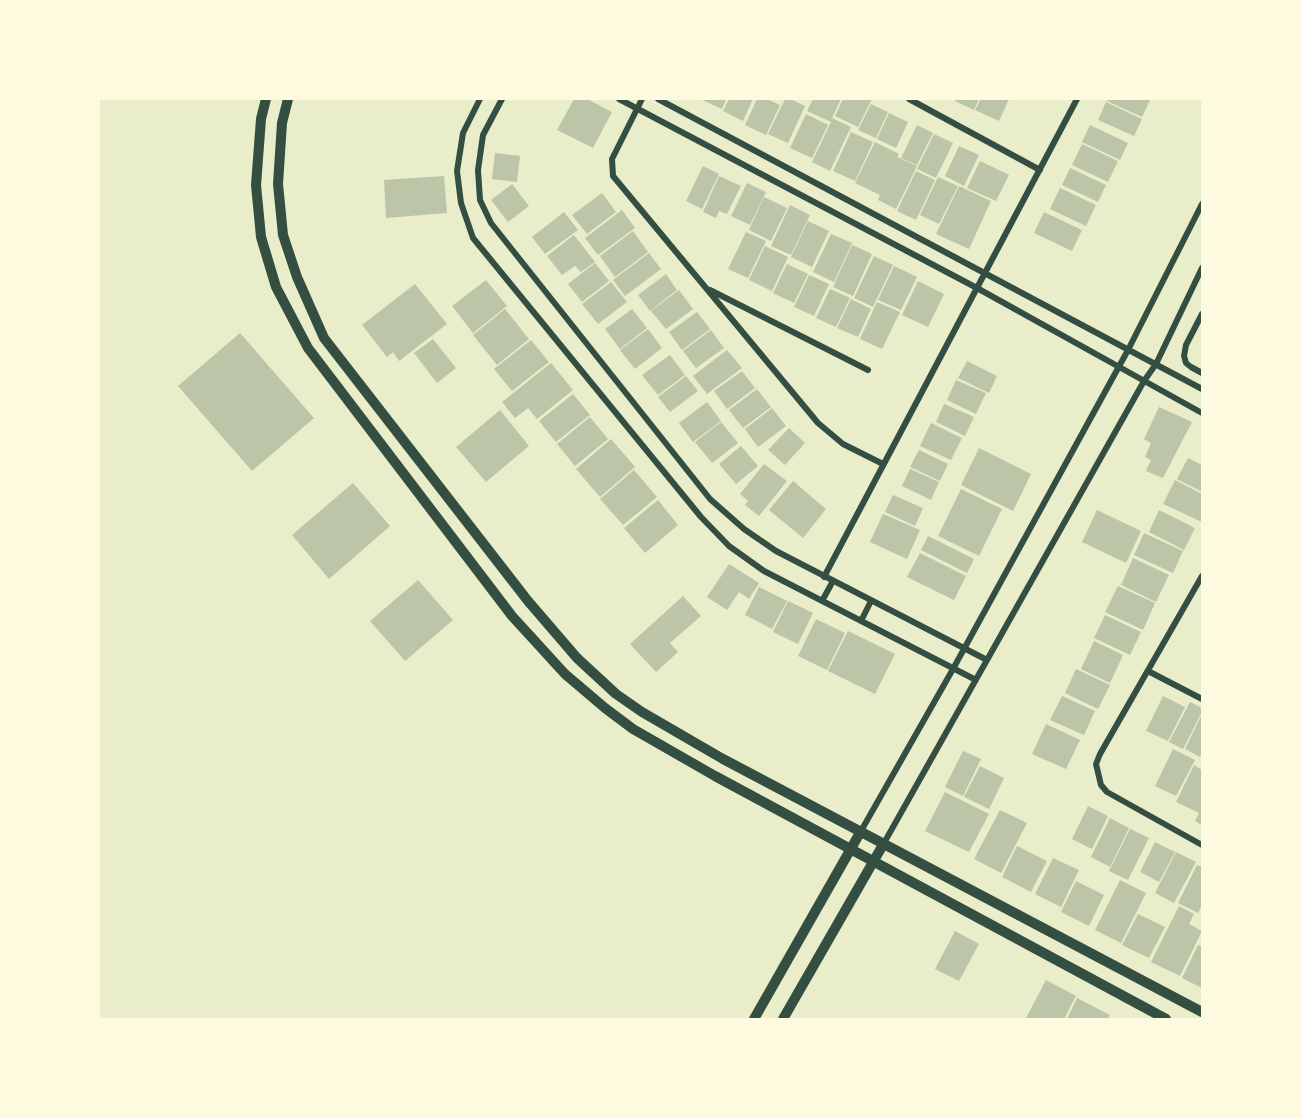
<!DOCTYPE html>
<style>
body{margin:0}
#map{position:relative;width:1301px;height:1118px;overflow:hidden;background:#e9edc9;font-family:Lora,serif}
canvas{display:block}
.frame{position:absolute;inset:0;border:100px solid #fefae0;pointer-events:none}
</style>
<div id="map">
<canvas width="1301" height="1118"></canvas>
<div class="frame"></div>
</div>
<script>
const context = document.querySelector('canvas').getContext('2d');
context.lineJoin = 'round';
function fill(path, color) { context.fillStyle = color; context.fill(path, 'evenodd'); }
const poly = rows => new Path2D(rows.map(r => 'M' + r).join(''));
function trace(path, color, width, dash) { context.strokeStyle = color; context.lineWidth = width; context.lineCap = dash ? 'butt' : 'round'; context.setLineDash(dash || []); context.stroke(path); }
const building = poly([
 [574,99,587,99,612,112,593,148,557,130],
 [700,99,726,99,722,109],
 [729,99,753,99,743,121,723,111],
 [757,99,767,99,780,105,766,135,745,125],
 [785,99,790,99,805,106,788,143,768,134],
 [813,99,841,99,832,118,851,127,830,171,812,162,831,122,807,111],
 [843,99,872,99,858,127,835,116],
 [956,99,979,99,974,110,955,101],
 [981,99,1009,99,999,121,975,110],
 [1108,99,1148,99,1150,100,1142,117,1107,101],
 [1106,102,1142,119,1134,136,1098,120],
 [871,104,888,112,876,138,858,130],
 [889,113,908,122,896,148,877,139],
 [806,114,828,125,812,158,790,148],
 [917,125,933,133,917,165,901,158],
 [1090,125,1128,143,1120,160,1082,142],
 [851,132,873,142,855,181,833,171],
 [934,134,953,143,936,178,917,169],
 [875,142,899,154,897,157,917,166,896,209,878,200,880,195,855,183],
 [1082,144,1118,161,1108,182,1072,165],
 [959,146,979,155,964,186,945,176],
 [495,153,520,156,517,182,492,179],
 [980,161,1009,175,996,201,967,188],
 [703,166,719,174,702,209,686,201],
 [1070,168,1106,185,1098,202,1062,185],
 [916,171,935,180,916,220,897,211],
 [444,176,447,213,386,218,384,180],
 [719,176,741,186,727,214,719,211,716,218,703,212],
 [938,177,958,186,939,224,920,215],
 [747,183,766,192,750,225,731,216],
 [512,184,529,206,508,222,491,200],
 [959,186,991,201,969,249,936,234],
 [1060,188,1096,205,1086,226,1050,209],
 [602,193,616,212,587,234,572,215],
 [764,197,787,208,771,241,749,230],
 [790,205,810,215,791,255,771,246],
 [622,210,635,228,598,255,585,238],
 [564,212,578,230,545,254,532,237],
 [1044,212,1082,230,1072,251,1034,233],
 [808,221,829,231,812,267,791,257],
 [633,231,648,252,615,277,600,256],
 [746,232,766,241,748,278,728,269],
 [831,234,852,243,834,282,813,272],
 [574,235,595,262,581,272,575,266,562,275,547,256],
 [852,245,872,254,853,296,833,287],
 [765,246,788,257,772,291,749,280],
 [649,253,661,269,625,296,613,280],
 [874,256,893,265,873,307,854,298],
 [595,263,609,281,582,302,568,284],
 [787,264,808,274,794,303,773,293],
 [894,266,917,277,901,310,878,300],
 [666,274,677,290,650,311,638,295],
 [809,275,829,284,814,316,794,307],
 [486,280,507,306,473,333,452,306],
 [918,281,944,294,928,327,902,315],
 [611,282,627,302,598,324,582,304],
 [415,284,447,324,399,361,393,352,387,357,362,325],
 [830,289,850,298,836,327,816,318],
 [679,290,693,309,666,329,651,311],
 [851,299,871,309,858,337,837,328],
 [877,302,900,312,882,349,860,339],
 [505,309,529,339,497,365,473,335],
 [632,309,647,328,620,349,605,329],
 [697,312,710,329,682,350,669,332],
 [648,329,662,348,635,369,620,350],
 [711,330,724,348,696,368,683,351],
 [240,333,314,418,252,471,178,386],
 [433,339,456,368,437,383,414,353],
 [531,340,549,362,512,391,494,369],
 [727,350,742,368,707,394,693,376],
 [670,355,685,375,658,395,642,375],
 [967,361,997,376,989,393,958,378],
 [551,363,573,390,537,419,528,408,515,418,502,402],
 [742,371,755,388,727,409,714,391],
 [686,376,698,391,670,412,658,397],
 [956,380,986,393,976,414,947,400],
 [757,389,771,407,743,428,729,410],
 [573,394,590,415,556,442,539,421],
 [707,402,721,421,693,442,679,423],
 [944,404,974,417,965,436,936,422],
 [1159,407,1192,422,1163,478,1146,471,1151,460,1145,457,1151,443,1144,439],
 [772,408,786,426,758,447,745,429],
 [500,410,529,446,486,482,456,447],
 [590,417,608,439,575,466,557,444],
 [721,422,738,443,712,463,695,442],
 [931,423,962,438,951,460,920,446],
 [789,428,805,443,785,465,768,450],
 [611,439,635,467,600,497,576,469],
 [741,446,758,466,736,484,719,464],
 [979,448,1031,474,1013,511,961,485],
 [919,450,948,464,940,481,910,467],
 [1188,458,1202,465,1202,492,1177,479],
 [764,464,787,481,759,516,745,505,748,501,740,494],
 [910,469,939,482,931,500,902,486],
 [634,470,657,497,623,525,600,499],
 [1175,480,1202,494,1202,522,1163,504],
 [793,481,826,509,803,538,769,510],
 [353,483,390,526,329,579,292,535],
 [961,489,1002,509,979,556,938,536],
 [893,495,923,508,915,526,885,512],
 [658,500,678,525,645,553,624,528],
 [1097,510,1141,531,1126,563,1082,542],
 [1159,510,1195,528,1184,550,1149,532],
 [883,514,920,530,907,559,870,542],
 [1144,533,1183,551,1173,573,1134,555],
 [928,536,974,559,967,573,921,550],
 [920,553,966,576,954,600,907,577],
 [1133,558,1169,575,1156,602,1121,585],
 [729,564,759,583,749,599,739,592,727,610,707,597],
 [418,580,453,620,405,661,370,621],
 [1118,586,1155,603,1143,630,1105,612],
 [759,587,787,601,772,629,745,615],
 [683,596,701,616,670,643,678,652,656,672,630,644],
 [788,601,813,613,798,644,773,632],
 [1105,615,1141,632,1130,655,1094,638],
 [816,619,845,633,827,670,798,656],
 [848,631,895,654,875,694,828,671],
 [1094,641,1123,655,1110,683,1081,669],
 [1076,669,1110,685,1098,709,1065,693],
 [1062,696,1095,711,1084,735,1050,720],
 [1163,696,1185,707,1168,741,1146,731],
 [1190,702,1202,708,1202,712,1183,749,1169,742],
 [1202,714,1202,752,1200,757,1185,749],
 [1046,724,1080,740,1066,769,1032,754],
 [1173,749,1195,760,1176,796,1155,786],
 [963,751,981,759,963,796,945,787],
 [1194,765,1202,770,1202,825,1195,821,1199,813,1176,802],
 [980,766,1004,778,989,809,964,797],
 [945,792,989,814,969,852,925,831],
 [1088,806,1108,816,1092,849,1072,839],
 [1000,810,1027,823,1001,873,974,859],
 [1110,818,1129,828,1110,867,1091,857],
 [1130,829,1149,838,1128,880,1109,871],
 [1155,842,1175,852,1159,882,1140,872],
 [1017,846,1047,861,1031,892,1002,877],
 [1176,852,1196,862,1174,903,1155,893],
 [1053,858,1079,870,1061,907,1035,894],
 [1197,865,1202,867,1202,905,1198,913,1178,903],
 [1120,880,1146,893,1121,943,1095,930],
 [1076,881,1104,895,1089,926,1061,912],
 [1179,906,1194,914,1189,924,1202,931,1180,976,1151,962],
 [1138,914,1165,927,1149,958,1122,945],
 [955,931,979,944,959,981,935,969],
 [1198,945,1202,946,1202,988,1182,978],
 [1046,980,1076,996,1064,1019,1026,1018],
 [1077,998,1110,1015,1107,1019,1067,1019]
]);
const minor = poly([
 [480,99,463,133,457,171,461,203,473,238,701,517,729,546,764,571,976,680],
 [502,99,483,135,478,170,480,200,491,223,710,499,744,529,776,551,987,660],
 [619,99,977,288,1202,413],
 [642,99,612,159,613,176,818,423,843,444,883,464],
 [658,99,1202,389],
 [909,99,1040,170],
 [710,290,868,370],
 [1202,314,1186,345,1184,356,1186,363,1191,367,1202,373],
 [1202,576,1100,754,1096,764,1101,785,1107,792,1202,845],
 [824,577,1077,99],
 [822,601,833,581],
 [861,621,871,601],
 [1148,671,1202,699],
 [861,831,953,669,1128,350,1202,204],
 [884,843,1144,381,1156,364,1202,268]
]);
const tertiary = poly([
 [266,99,261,119,256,185,261,237,276,287,308,348,512,616,565,674,605,708,633,729,715,776,1166,1019],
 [288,99,282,123,278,184,283,235,297,277,324,338,528,601,577,658,616,694,642,712,723,759,1202,1012],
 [754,1019,861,831],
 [783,1019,884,843]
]);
fill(building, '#bcc5a7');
trace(minor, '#344e41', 6);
trace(tertiary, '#344e41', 10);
</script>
